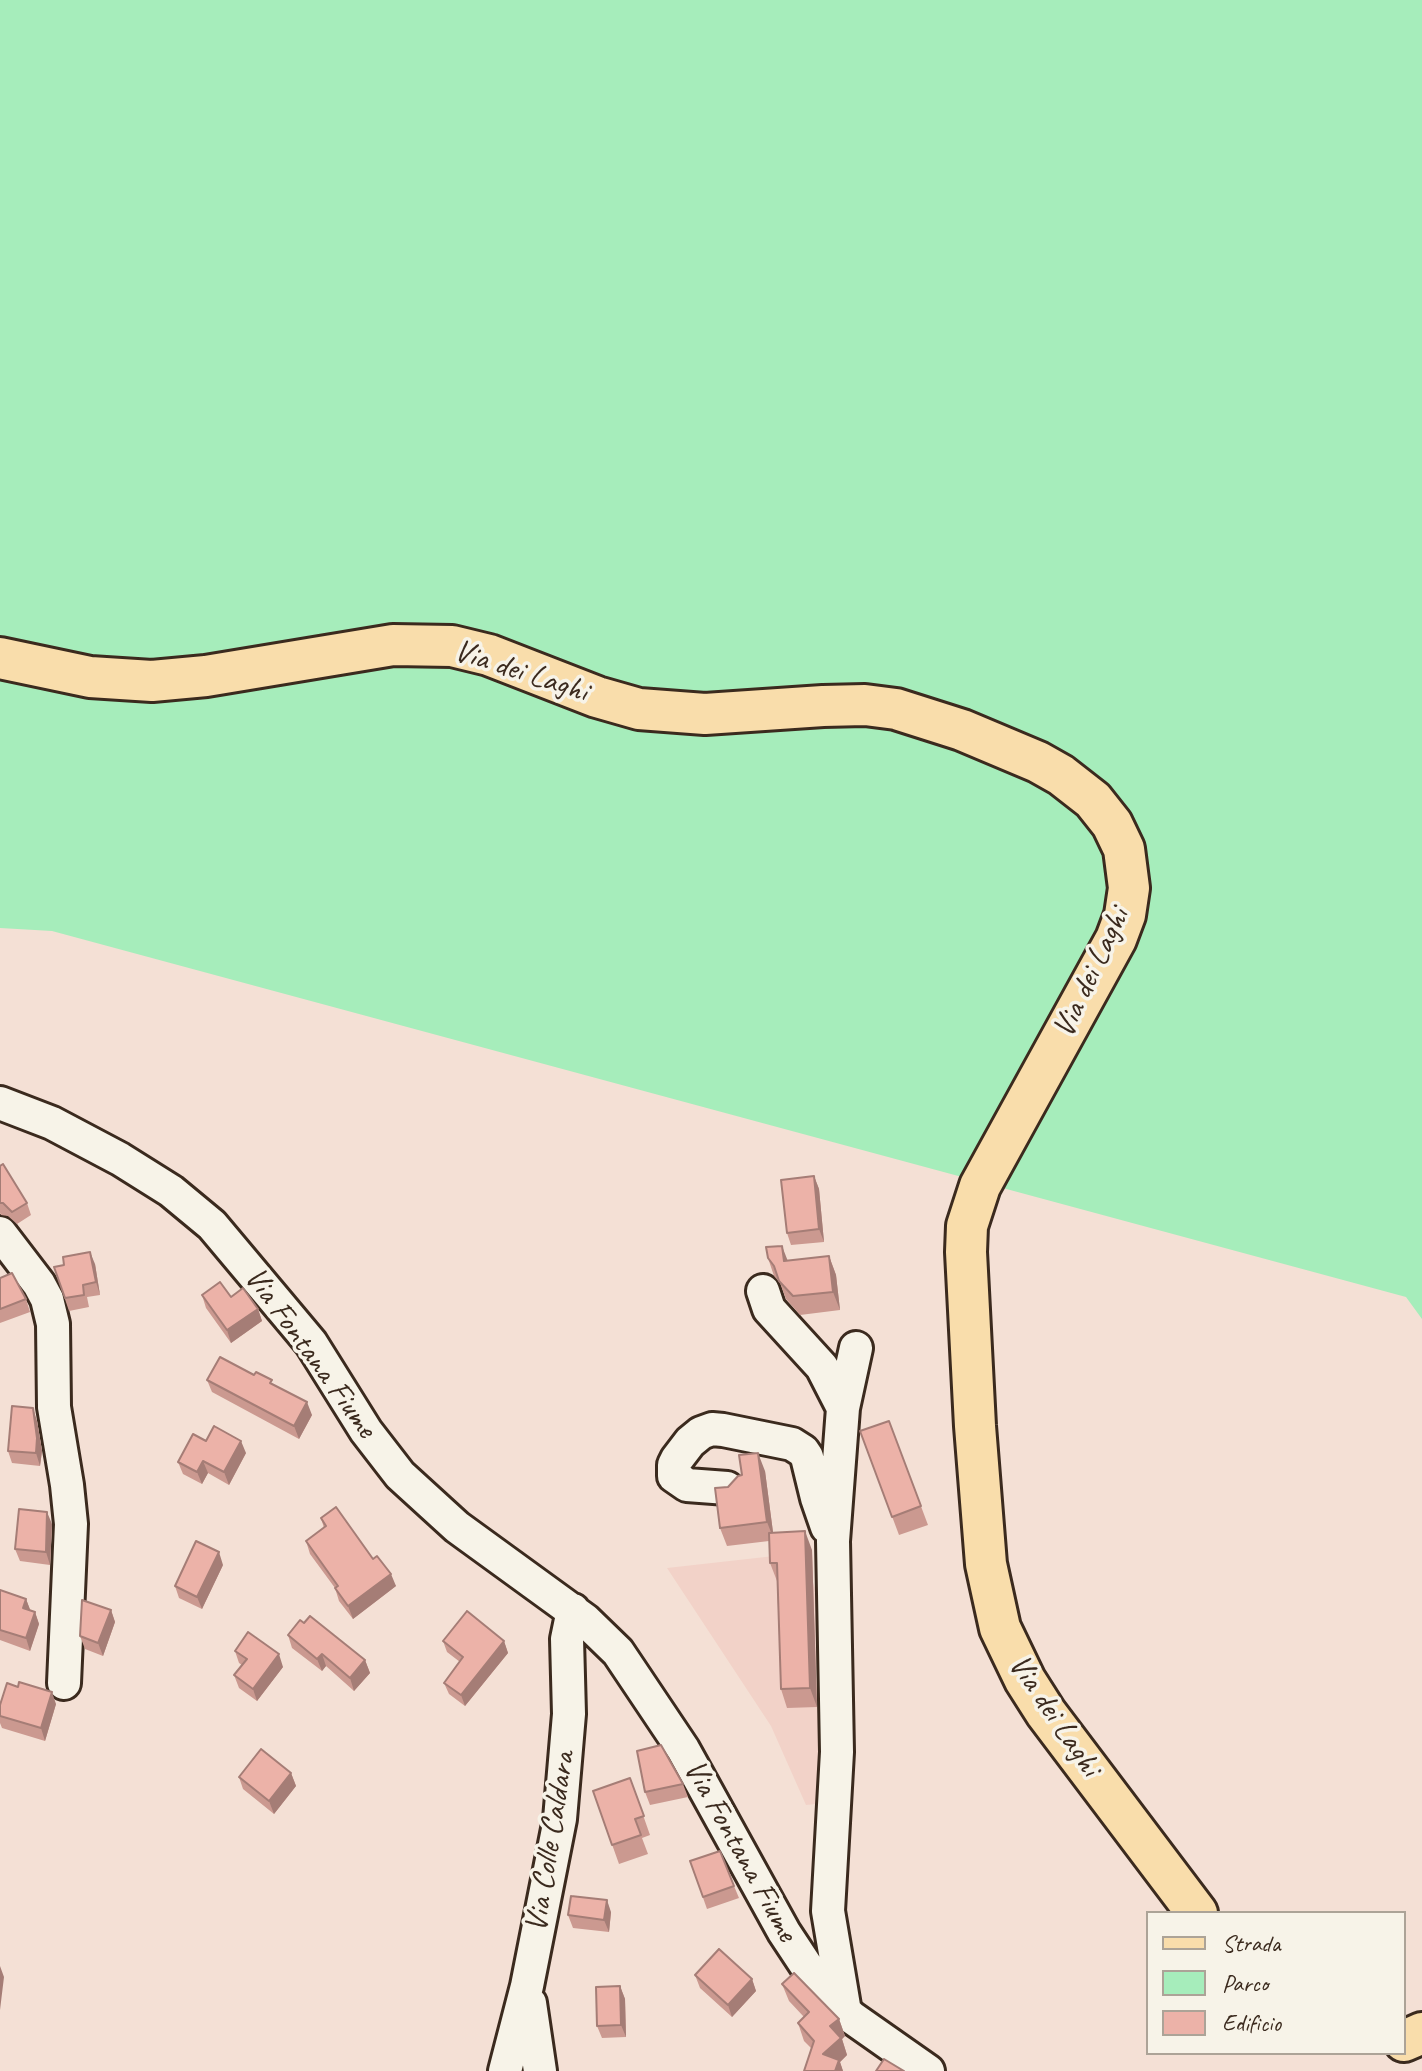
<!DOCTYPE html>
<style>
body{margin:0}
#map{position:relative;width:1422px;height:2071px;overflow:hidden;background:#f4e0d5;font-family:Caveat,sans-serif}
canvas{display:block}
.legend{position:absolute;left:1146px;top:1911px;width:260px;height:144px;box-sizing:border-box;background:#f7f3e8;border:2px solid #aca397;margin:0;padding:10px 14px;list-style:none;font-size:24px;color:#3b2a1e}
.legend li{display:flex;align-items:center;gap:16px;height:40px}
.legend b{width:40px;border:2px solid #aca397}
</style>
<div id="map">
<canvas width="1422" height="2071"></canvas>
<ul class="legend">
<li><b style="height:10px;background:#f9ddab"></b>Strada</li>
<li><b style="height:22px;background:#a6edbb"></b>Parco</li>
<li><b style="height:22px;background:#ecb2a8"></b>Edificio</li>
</ul>
</div>
<script>
const context = document.querySelector('canvas').getContext('2d');
context.lineJoin = 'round';
function fill(path, color) { context.fillStyle = color; context.fill(path, 'evenodd'); }
const poly = rows => new Path2D(rows.map(r => 'M' + r).join(''));
function trace(path, color, width, dash) { context.strokeStyle = color; context.lineWidth = width; context.lineCap = dash ? 'butt' : 'round'; context.setLineDash(dash || []); context.stroke(path); }
function label(font, color, halo, rows, align = 'center') {
  context.font = font + ' Caveat,sans-serif'; context.lineWidth = 7; context.setLineDash([]); context.textBaseline = 'middle'; context.strokeStyle = halo; context.fillStyle = color; for (const [text, x, y, turn = 0] of rows) {
    context.save(); context.translate(x, y); context.rotate((+turn || 0) * Math.PI / 180); context.textAlign = isNaN(turn) ? turn : align; if (halo) context.strokeText(text, 0, 0); context.fillText(text, 0, 0); context.restore();
  }
}
const built = poly([
 [801,1553,817,1593,821,1629,822,1728,816,1804,806,1805,771,1726,667,1568]
]);
const green = poly([
 [0,0,1422,0,1422,1319,1406,1297,52,931,0,928]
]);
const minor = poly([
 [0,1103,52,1123,120,1159,171,1191,212,1225,311,1343,366,1431,400,1475,457,1527,585,1620,618,1652,683,1749,784,1932,819,1985,851,2017,928,2071],
 [0,1233,39,1284,47,1299,53,1324,54,1407,67,1485,71,1524,64,1683],
 [763,1291,769,1309,822,1367,843,1408],
 [727,1488,687,1485,674,1476,674,1465,677,1459,690,1442,701,1433,712,1429,723,1430,792,1444,803,1451,807,1457,817,1498,827,1527],
 [530,2003,540,2071],
 [845,2012,828,1911,837,1752,833,1541,843,1408,856,1348],
 [505,2071,527,1986,560,1819,569,1714,567,1639,573,1610]
]);
const major = poly([
 [0,658,90,677,152,681,206,676,393,645,452,646,489,655,597,697,639,709,705,714,823,706,865,705,896,709,962,730,1038,762,1061,775,1093,800,1112,824,1124,849,1129,888,1125,915,1116,939,980,1186,967,1226,966,1252,975,1426,986,1564,1000,1628,1025,1680,1046,1713,1197,1913],
 [1404,2041,1422,2033]
]);
const wall = poly([
 [0,1166,27,1203,31,1215,17,1224,8,1216,1,1215,0,1213],
 [814,1176,819,1189,824,1242,791,1245,787,1233],
 [829,1256,836,1275,840,1310,800,1315,786,1299,780,1283,774,1276,768,1258,788,1261],
 [95,1264,100,1295,87,1297,89,1307,69,1311,54,1267,64,1265],
 [0,1278,26,1299,30,1312,0,1323],
 [202,1295,231,1297,258,1309,262,1321,231,1343,206,1308],
 [207,1380,274,1385,312,1415,299,1439,212,1392],
 [37,1421,42,1451,40,1466,12,1463,8,1451],
 [889,1421,928,1525,899,1535,860,1431],
 [206,1441,246,1453,229,1485,208,1473,202,1484,183,1474,178,1462],
 [765,1471,773,1532,812,1550,817,1707,787,1708,781,1689,777,1581,770,1563,769,1541,727,1546,720,1528,728,1487],
 [321,1518,373,1559,396,1586,353,1619,339,1601,335,1588,310,1554,306,1541,324,1528],
 [52,1524,50,1565,20,1561,15,1549],
 [223,1565,202,1609,179,1598,175,1586],
 [0,1590,26,1599,30,1610,35,1612,39,1624,30,1651,0,1640],
 [111,1610,115,1622,103,1656,85,1649,80,1636],
 [304,1623,365,1660,370,1673,354,1691,326,1666,322,1671,292,1648,288,1635],
 [443,1641,504,1641,508,1653,465,1706,449,1694,444,1683,460,1662,447,1652],
 [235,1651,283,1667,257,1701,239,1688,234,1675,242,1665,239,1663],
 [56,1704,45,1741,2,1728,0,1723,0,1705],
 [291,1773,296,1786,274,1814,243,1789,239,1777],
 [630,1778,650,1835,642,1838,648,1854,619,1864,593,1791],
 [683,1784,688,1797,650,1805,645,1792],
 [690,1861,734,1886,739,1898,707,1909],
 [611,1912,609,1932,573,1928,568,1915],
 [695,1975,752,1979,756,1991,732,2017,700,1988],
 [782,1984,839,2019,845,2036,842,2039,847,2055,840,2062,843,2071,804,2071,812,2049,804,2041,798,2023,804,2017,789,2001],
 [620,1986,625,1999,626,2037,602,2038,597,2026]
]);
const shadedWall = poly([
 [814,1176,819,1189,824,1242,819,1229],
 [782,1246,789,1264,784,1261],
 [90,1252,95,1264,100,1295,96,1282],
 [829,1256,836,1275,840,1310,833,1292],
 [258,1309,262,1321,231,1343,227,1330],
 [307,1402,312,1415,299,1439,294,1426],
 [33,1408,37,1421,42,1451,40,1466,36,1453],
 [241,1441,246,1453,229,1485,224,1472],
 [758,1453,765,1471,774,1540,767,1522],
 [203,1461,208,1473,202,1484,197,1472],
 [47,1512,52,1524,50,1565,46,1552],
 [805,1531,812,1550,817,1707,810,1688],
 [219,1552,223,1565,202,1609,197,1597],
 [391,1574,396,1586,353,1619,348,1606],
 [26,1599,31,1612,23,1608],
 [111,1610,115,1622,103,1656,98,1643],
 [35,1612,39,1624,30,1651,26,1638],
 [504,1641,508,1653,465,1706,461,1695],
 [279,1654,283,1667,257,1701,253,1689],
 [322,1654,326,1666,322,1671,317,1659],
 [365,1660,370,1673,354,1691,350,1678],
 [52,1692,56,1704,45,1741,41,1728],
 [291,1773,296,1786,274,1814,269,1801],
 [607,1900,611,1912,609,1932,604,1920],
 [0,1966,4,1977,0,2010],
 [752,1979,756,1991,732,2017,728,2005],
 [620,1986,625,1999,626,2037,621,2025],
 [839,2019,845,2036,842,2039,847,2055,840,2062,843,2071,835,2071,823,2054,830,2026]
]);
const building = poly([
 [3,1164,27,1203,12,1212,3,1203,0,1203,0,1166,3,1164],
 [814,1176,819,1229,787,1233,781,1180,814,1176],
 [782,1246,784,1261,829,1256,833,1292,793,1296,779,1281,774,1266,768,1258,766,1247,782,1246],
 [90,1252,96,1282,83,1285,84,1295,65,1298,54,1267,64,1265,63,1257,90,1252],
 [12,1273,26,1299,0,1309,0,1278,12,1273],
 [220,1282,231,1297,243,1288,258,1309,227,1330,202,1295,220,1282],
 [220,1357,254,1375,256,1372,272,1380,270,1383,307,1402,294,1426,207,1380,220,1357],
 [12,1406,33,1408,37,1438,36,1453,8,1451,12,1406],
 [889,1421,921,1506,892,1517,860,1431,889,1421],
 [214,1426,241,1441,224,1472,203,1461,197,1472,178,1462,193,1434,206,1441,214,1426],
 [758,1453,767,1522,720,1528,715,1488,728,1487,738,1476,742,1475,739,1455,758,1453],
 [336,1507,373,1559,377,1556,391,1574,348,1606,335,1588,338,1586,306,1541,326,1526,321,1518,336,1507],
 [19,1509,47,1512,46,1552,15,1549,19,1509],
 [805,1531,810,1688,781,1689,777,1563,770,1563,769,1533,805,1531],
 [196,1541,219,1552,197,1597,175,1586,196,1541],
 [0,1590,26,1599,23,1608,35,1612,26,1638,0,1630,0,1590],
 [82,1600,111,1610,98,1643,80,1636,82,1600],
 [467,1611,504,1641,461,1695,444,1683,463,1657,443,1641,467,1611],
 [310,1616,365,1660,350,1678,322,1654,317,1659,288,1635,300,1620,304,1623,310,1616],
 [248,1632,279,1654,253,1689,234,1675,247,1659,235,1651,248,1632],
 [19,1682,52,1692,41,1728,0,1716,0,1705,7,1683,18,1687,19,1682],
 [661,1745,683,1784,645,1792,637,1751,661,1745],
 [261,1749,291,1773,269,1801,239,1777,261,1749],
 [630,1778,644,1816,635,1819,641,1835,612,1845,593,1791,630,1778],
 [720,1851,734,1886,703,1897,690,1861,720,1851],
 [571,1896,607,1900,604,1920,568,1915,571,1896],
 [719,1949,752,1979,728,2005,695,1975,719,1949],
 [794,1973,839,2019,830,2026,841,2038,823,2054,839,2060,835,2071,804,2071,814,2041,798,2023,809,2012,782,1984,794,1973],
 [620,1986,621,2025,597,2026,596,1987,620,1986],
 [884,2059,904,2071,876,2071,884,2059]
]);
const streetNames = [
 ["Via dei Laghi",521,672,18],
 ["Via dei Laghi",1092,973,-65],
 ["Via Fontana Fiume",310,1353,54],
 ["Via dei Laghi",1054,1716,56],
 ["Via Colle Caldara",551,1842,-81],
 ["Via Fontana Fiume",740,1851,61]
];
fill(built, '#f2d2c8');
fill(green, '#a6edbb');
trace(minor, '#3b2a1e', 38);
trace(major, '#3b2a1e', 46);
trace(minor, '#f7f3e8', 32);
trace(major, '#f9ddab', 40);
fill(wall, '#cb9990');
fill(shadedWall, '#a57d76');
fill(building, '#ecb2a8');
trace(building, '#a57d76', 2);
label('32px', '#3b2a1e', '#f7f3e8', streetNames);
</script>
